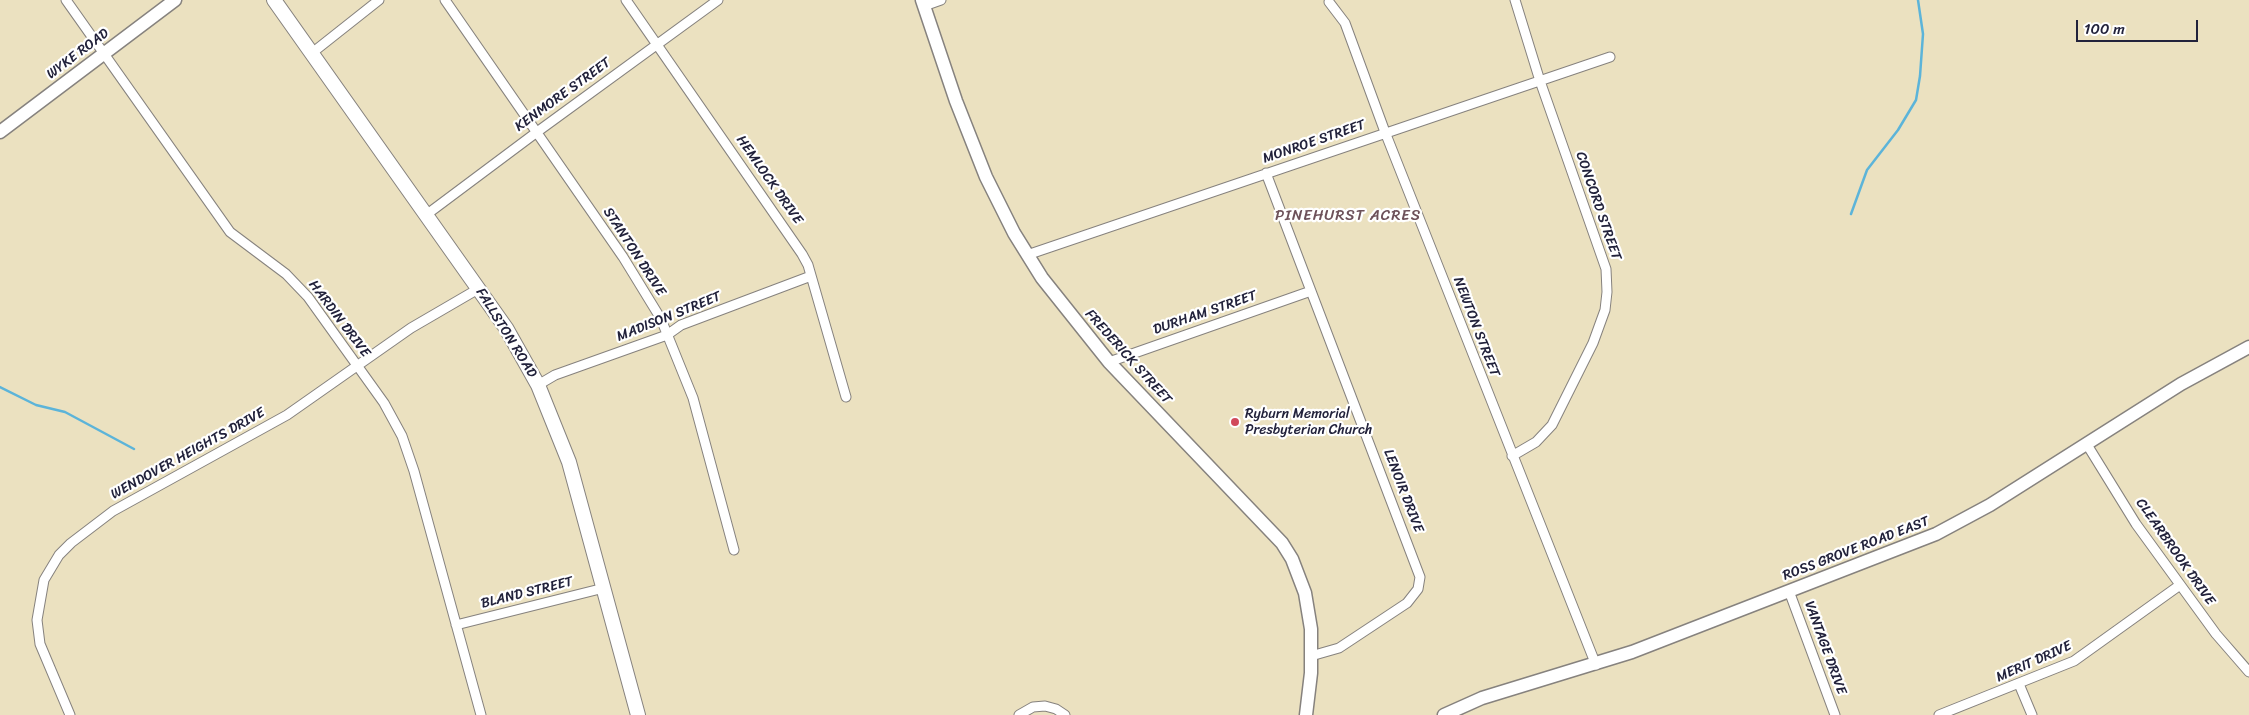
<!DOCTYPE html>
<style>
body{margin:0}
#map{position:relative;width:2249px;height:715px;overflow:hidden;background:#ebe1c0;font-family:Sriracha,sans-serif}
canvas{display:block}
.scale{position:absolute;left:2076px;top:20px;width:122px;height:22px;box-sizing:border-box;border:2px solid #22223b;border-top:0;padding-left:6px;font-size:15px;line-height:18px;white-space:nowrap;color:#22223b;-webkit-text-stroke:4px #fff;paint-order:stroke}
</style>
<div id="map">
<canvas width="2249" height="715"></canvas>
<div class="scale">100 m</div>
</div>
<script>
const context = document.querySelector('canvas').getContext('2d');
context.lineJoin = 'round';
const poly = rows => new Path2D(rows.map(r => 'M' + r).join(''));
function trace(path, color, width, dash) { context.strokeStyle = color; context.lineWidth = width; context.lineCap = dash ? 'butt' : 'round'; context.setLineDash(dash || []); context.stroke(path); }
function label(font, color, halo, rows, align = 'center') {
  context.font = font + ' Sriracha,sans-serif'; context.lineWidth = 4.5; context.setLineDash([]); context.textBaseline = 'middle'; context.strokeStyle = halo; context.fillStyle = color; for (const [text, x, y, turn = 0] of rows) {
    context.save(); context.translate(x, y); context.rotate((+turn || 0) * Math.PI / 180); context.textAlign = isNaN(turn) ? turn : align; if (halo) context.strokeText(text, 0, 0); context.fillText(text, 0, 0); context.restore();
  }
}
const stream = poly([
 [1851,214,1867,170,1898,130,1916,100,1920,76,1923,34,1918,0],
 [0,387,36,405,65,412,134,449]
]);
const street = poly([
 [66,0,230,232,286,274,308,297,384,403,402,436,414,471,481,715],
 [445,0,623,257,661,319,693,398,734,550],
 [626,0,802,254,808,265,846,397],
 [1329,2,1345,23,1385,132,1596,665],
 [924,6,941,0],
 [312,53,379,0],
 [1266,173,1420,577,1418,589,1407,603,1339,648,1311,656],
 [426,215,537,132,718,0],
 [1027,255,1610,57],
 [1109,362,1311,291],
 [538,385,555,375,667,335,681,325,811,276],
 [2086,443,2136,524,2216,634,2249,672],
 [1512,456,1536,442,1552,425,1593,343,1605,310,1607,292,1606,269,1540,81,1515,0],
 [1789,591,1835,715],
 [456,625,604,588],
 [2019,684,2032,715],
 [70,715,40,644,37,620,44,580,59,555,71,543,113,511,287,415,411,328,478,289],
 [1019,715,1033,707,1045,706,1056,709,1065,715],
 [1939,715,2074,661,2180,585]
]);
const secondary = poly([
 [922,0,956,101,986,177,1014,233,1042,278,1109,362,1282,543,1292,559,1305,593,1311,629,1311,673,1306,715],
 [0,132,175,0],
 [1444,715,1482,698,1632,652,1936,534,1990,505,2181,384,2249,347]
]);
const primary = poly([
 [274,0,506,328,538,385,569,462,638,715]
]);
const markers = [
 [1235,422,5,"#d1495b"]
];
const streetNames = [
 ["WYKE ROAD",78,54,-37],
 ["KENMORE STREET",563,95,-36],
 ["MONROE STREET",1314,142,-19],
 ["HEMLOCK DRIVE",769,180,55],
 ["CONCORD STREET",1598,206,71],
 ["STANTON DRIVE",634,252,57],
 ["DURHAM STREET",1205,313,-19],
 ["MADISON STREET",669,317,-22],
 ["HARDIN DRIVE",339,319,53],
 ["NEWTON STREET",1476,327,69],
 ["FALLSTON ROAD",506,333,58],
 ["FREDERICK STREET",1128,357,48],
 ["WENDOVER HEIGHTS DRIVE",188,454,-29],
 ["LENOIR DRIVE",1403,491,69],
 ["ROSS GROVE ROAD EAST",1856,549,-21],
 ["CLEARBROOK DRIVE",2175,552,55],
 ["BLAND STREET",527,593,-14],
 ["VANTAGE DRIVE",1825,648,70],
 ["MERIT DRIVE",2034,662,-24]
];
const poiNames = [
 ["Ryburn Memorial",1245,414],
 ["Presbyterian Church",1245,430]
];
const neighbourhoodNames = [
 ["PINEHURST ACRES",1348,216]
];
trace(stream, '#5cb4d9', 2.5);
trace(street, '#86827e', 11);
trace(secondary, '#86827e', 15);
trace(primary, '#86827e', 16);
trace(street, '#fff', 9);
trace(secondary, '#fff', 12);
trace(primary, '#fff', 14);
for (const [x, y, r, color] of markers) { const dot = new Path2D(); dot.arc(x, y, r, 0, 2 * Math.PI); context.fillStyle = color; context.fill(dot); trace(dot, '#fff', 2); }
label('14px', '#22223b', '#fff', streetNames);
label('14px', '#22223b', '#fff', poiNames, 'left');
context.letterSpacing = '1px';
label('15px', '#6d5159', '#fff', neighbourhoodNames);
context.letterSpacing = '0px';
</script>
